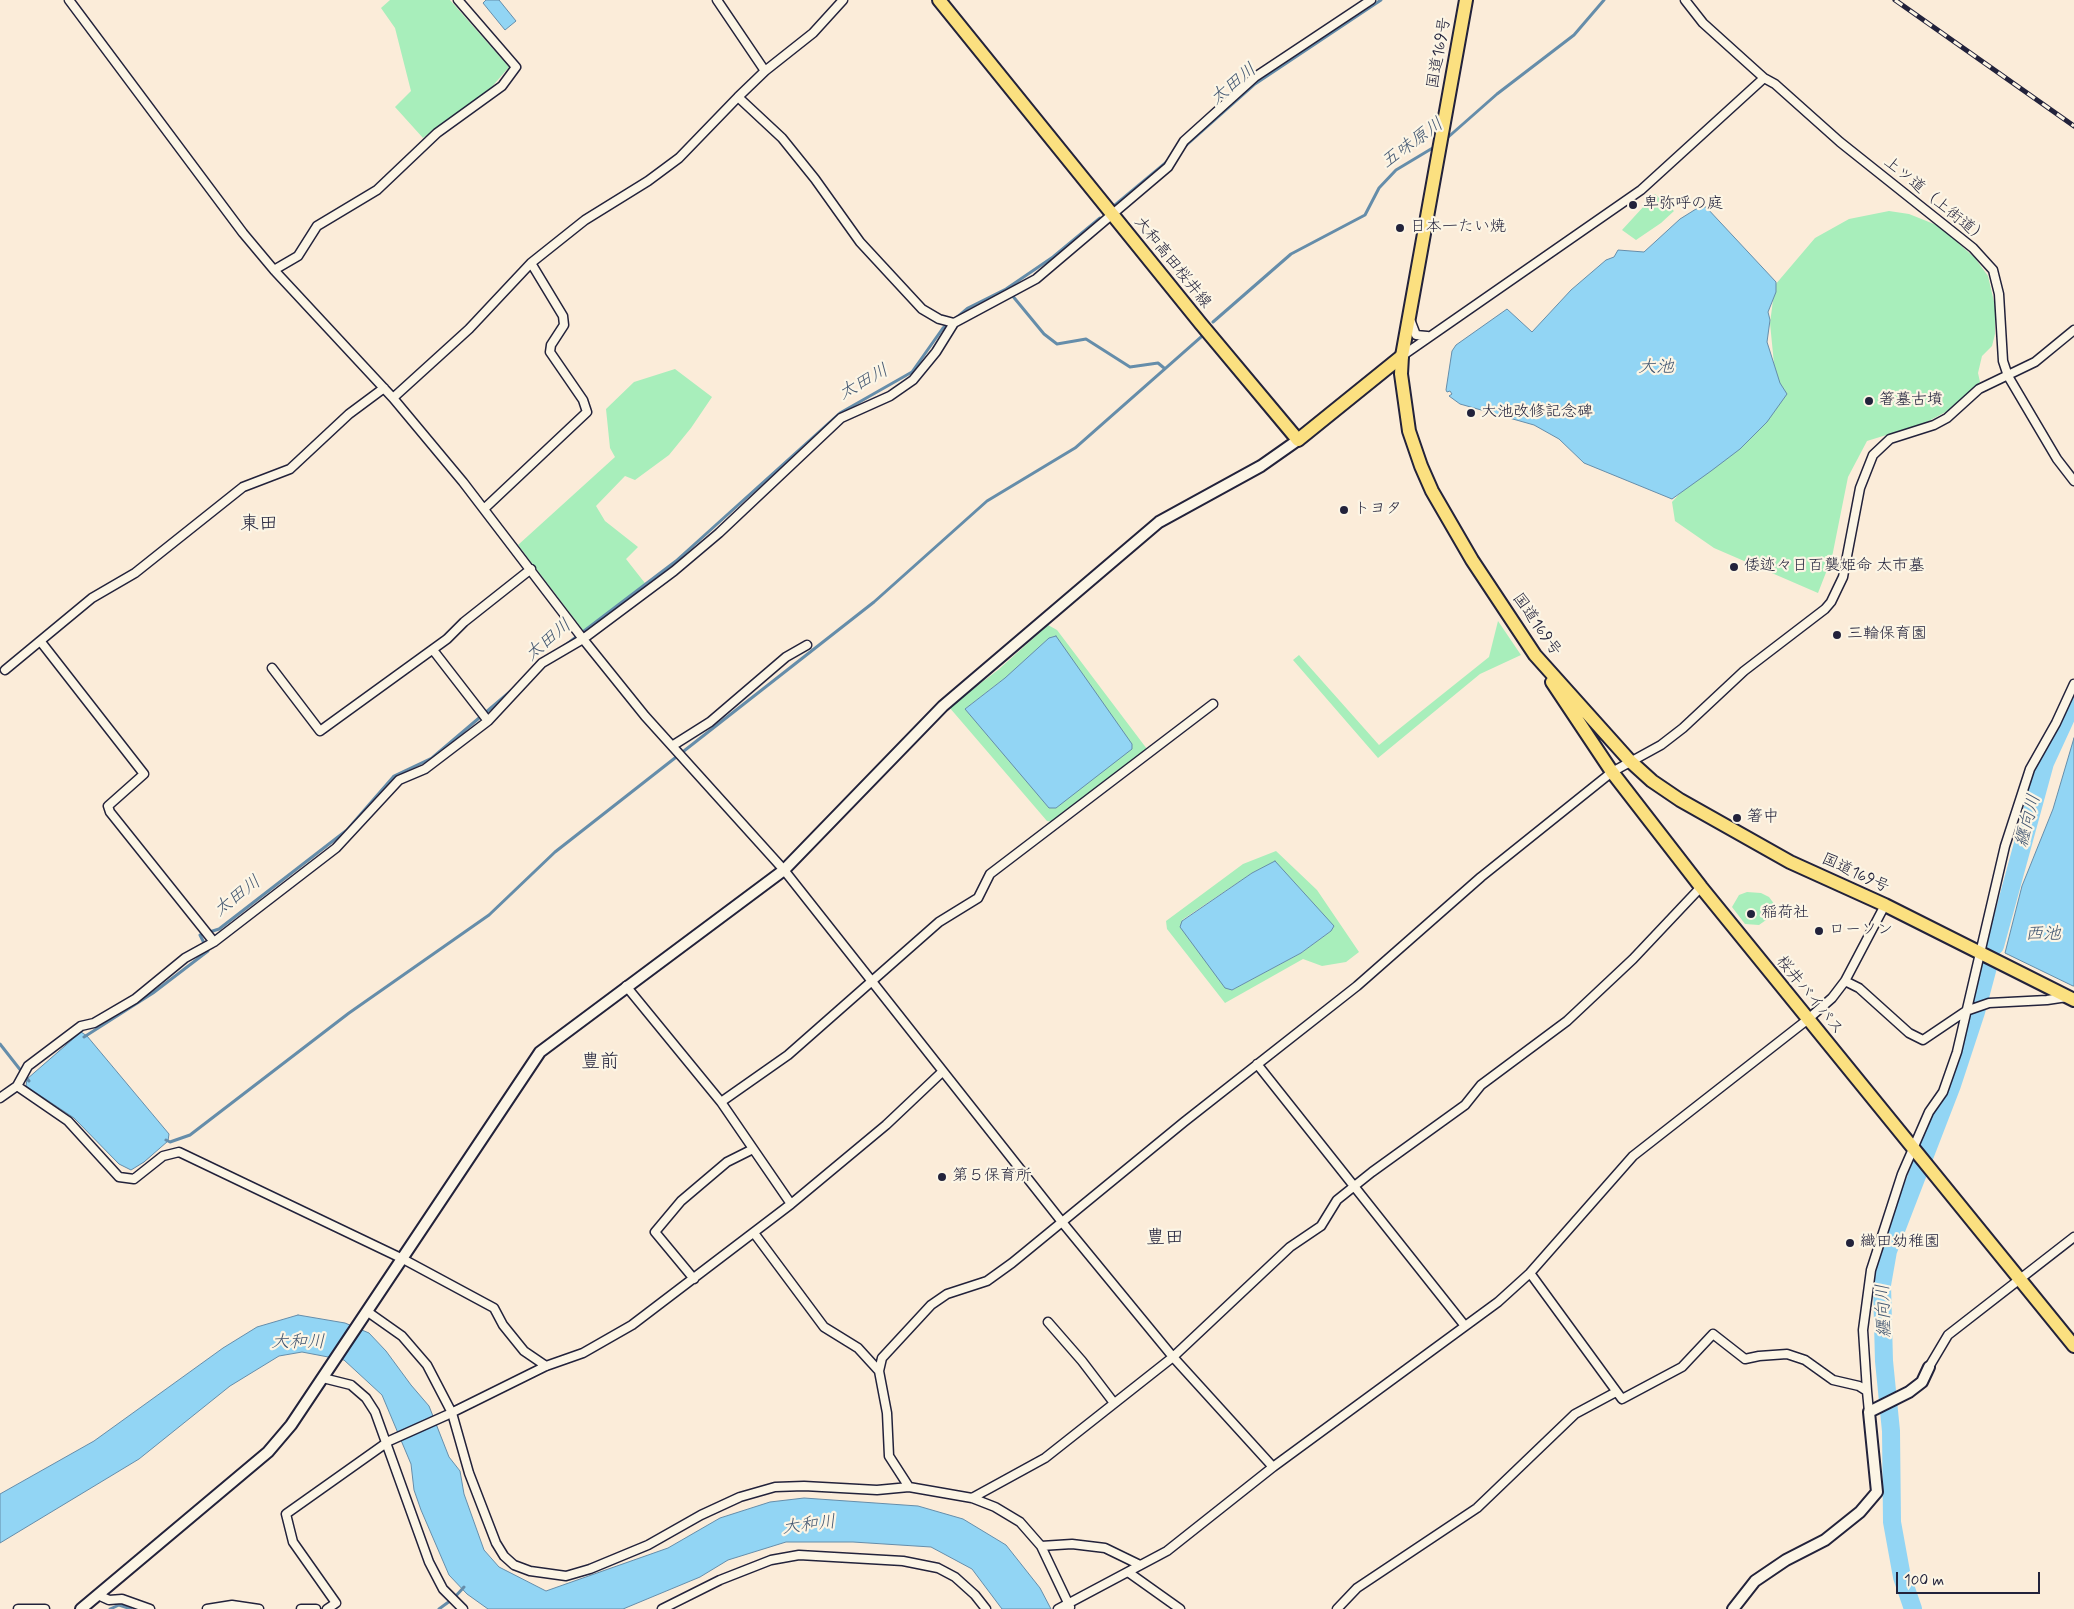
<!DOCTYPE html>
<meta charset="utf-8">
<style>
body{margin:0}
#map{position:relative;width:2074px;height:1609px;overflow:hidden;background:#fbecd9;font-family:Mynerve,sans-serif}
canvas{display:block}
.scale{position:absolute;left:1896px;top:1572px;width:144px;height:22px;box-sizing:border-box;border:2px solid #22223b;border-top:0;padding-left:6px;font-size:15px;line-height:18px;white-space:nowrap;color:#22223b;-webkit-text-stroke:4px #fcf5e5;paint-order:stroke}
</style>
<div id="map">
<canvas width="2074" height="1609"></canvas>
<div class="scale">100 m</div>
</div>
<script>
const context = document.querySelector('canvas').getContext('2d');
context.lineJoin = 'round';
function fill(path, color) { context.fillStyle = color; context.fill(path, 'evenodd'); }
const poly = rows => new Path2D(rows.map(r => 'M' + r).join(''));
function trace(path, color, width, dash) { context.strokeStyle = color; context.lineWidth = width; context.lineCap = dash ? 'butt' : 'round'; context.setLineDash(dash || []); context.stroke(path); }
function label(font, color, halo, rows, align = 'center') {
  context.font = font + ' Mynerve,"Klee One",sans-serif'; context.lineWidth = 4.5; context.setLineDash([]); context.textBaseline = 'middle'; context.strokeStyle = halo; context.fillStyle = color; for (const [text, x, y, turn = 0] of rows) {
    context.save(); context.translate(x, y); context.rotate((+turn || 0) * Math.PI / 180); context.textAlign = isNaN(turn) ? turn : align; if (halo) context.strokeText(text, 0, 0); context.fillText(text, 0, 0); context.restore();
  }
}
const green = poly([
 [390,0,450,0,509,67,490,89,423,138,395,107,411,91,395,28,381,8],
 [1655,194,1674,211,1661,223,1636,240,1622,230],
 [1889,211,1909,214,1939,226,1975,258,1988,276,1995,306,1995,334,1992,346,1982,356,1978,373,1980,382,1951,409,1925,423,1867,441,1848,477,1832,557,1818,593,1714,548,1675,521,1672,502,1692,480,1778,405,1770,323,1775,285,1815,238,1849,219],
 [675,369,712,397,691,428,669,455,635,480,625,476,596,506,605,521,638,547,626,559,648,587,586,634,518,545,615,457,610,448,606,409,634,382],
 [1498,621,1521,655,1480,674,1378,758,1293,660,1299,655,1379,745,1489,657],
 [1048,625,1057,630,1147,749,1054,822,1047,821,949,707,998,670],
 [1005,678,1132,744,965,709],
 [1276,851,1317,890,1359,952,1346,962,1322,966,1303,959,1225,1003,1167,929,1166,921,1243,864],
 [1274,862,1331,931,1301,953,1232,990,1182,920,1252,873],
 [1747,892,1761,893,1769,897,1775,905,1776,913,1759,925,1745,924,1732,907,1739,895]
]);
const water = poly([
 [486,0,499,0,516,21,505,30,483,3,486,0],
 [1706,207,1776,282,1776,292,1768,312,1770,320,1767,342,1780,383,1787,394,1767,422,1740,449,1711,471,1672,499,1584,463,1559,439,1534,425,1460,404,1449,396,1452,394,1450,391,1447,392,1446,390,1452,351,1456,345,1507,309,1532,332,1571,290,1606,260,1614,257,1618,250,1644,252,1680,219,1696,209,1706,207],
 [1056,636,1132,744,1132,749,1056,808,1049,808,965,709,1005,678,1049,638,1056,636],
 [2074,738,2074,986,2073,986,2005,953,2022,886,2053,809,2074,738],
 [1275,861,1334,926,1331,931,1301,953,1232,990,1225,988,1180,927,1182,921,1252,873,1275,861],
 [81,1032,87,1036,169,1134,168,1141,144,1162,131,1170,119,1164,74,1118,26,1086,27,1079,81,1032],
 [298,1315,345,1323,369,1333,386,1351,411,1385,429,1406,449,1457,460,1471,464,1494,484,1550,499,1567,546,1591,668,1548,720,1518,770,1502,804,1498,918,1506,963,1519,1006,1545,1040,1588,1051,1609,1002,1609,972,1569,931,1547,853,1542,786,1542,728,1560,700,1577,623,1609,488,1609,467,1594,449,1575,421,1510,414,1490,411,1464,382,1395,344,1360,302,1352,279,1356,230,1386,139,1459,0,1543,0,1494,94,1441,223,1348,257,1327,298,1315]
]);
const stream = poly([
 [1446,139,1497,94,1574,35,1604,0],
 [1182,149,1255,84,1381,0],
 [1115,205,1169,160],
 [1011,294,1044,334,1057,344,1086,339,1130,367,1158,363,1164,368],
 [955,319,968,308,1006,289,1053,257,1100,218],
 [1213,322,1291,254,1365,215,1379,188,1396,170,1436,146],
 [563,647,676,561,840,413,912,372,943,328,950,323],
 [84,1037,153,993,208,951,200,935,219,929,347,830,394,776,432,758,512,690],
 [0,1044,29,1081],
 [166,1140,170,1142,190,1135,349,1013,489,915,555,852,874,602,987,501,1075,448,1202,336],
 [110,1609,119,1605,131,1609],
 [439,1609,454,1598,464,1587]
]);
const river = poly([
 [1995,946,2045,763,2074,700],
 [1913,1609,1902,1577,1892,1522,1891,1431,1884,1361,1882,1285,1888,1251,1952,1085,1976,1012,1988,967]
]);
const minor = poly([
 [69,0,243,233,274,270,393,398,463,482,583,639,645,716,784,870,1062,1222,1173,1357,1273,1467],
 [717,0,765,71],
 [1685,0,1703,23,1764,78,1775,84,1840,142,1973,248,1993,270,1999,294,2003,361,2008,376,2057,459,2074,481],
 [738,97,782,138,815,179,860,242,922,309,939,319,954,323],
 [274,270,298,256,317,226,377,190,437,133,502,86,516,67,458,0],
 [1411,322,1416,335,1427,336],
 [1402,356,1641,190,1764,78],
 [393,398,469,329,531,263,585,220,648,181,679,158,738,97,765,71,813,33,843,0],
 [485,508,587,412,583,400,550,352,551,345,564,325,563,316,531,263],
 [41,642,144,774,108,806,110,812,214,942],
 [433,650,488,721],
 [272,668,320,731,447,639,464,622,531,569],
 [5,670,92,598,135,573,243,487,290,469,349,414,384,388],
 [672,746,710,722,786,657,807,645],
 [1845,981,1859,988,1909,1033,1923,1040,1966,1011,1989,1003,2047,1000,2067,997],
 [626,986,721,1102,791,1204],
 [1257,1064,1465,1326],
 [17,1086,68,1121,119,1177,134,1179,163,1156,179,1152,403,1259,494,1308,503,1325,524,1351,546,1366],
 [0,1098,17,1086,28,1066,81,1026,94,1023,135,999,185,958,214,942,336,848,399,780,425,769,488,721,542,663,583,639,674,571,719,533,841,418,890,396,913,380,936,352,954,323,1036,279,1168,167,1184,141,1255,77,1371,0],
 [721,1102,788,1055,939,922,978,898,990,874,1213,704],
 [754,1233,824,1327,858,1348,879,1371],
 [1530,1273,1622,1399,1682,1367,1713,1334,1745,1359,1759,1356,1787,1354,1805,1360,1833,1380,1859,1386,1867,1391,1869,1412],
 [694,1279,655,1232,681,1201,727,1162,753,1149],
 [368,1312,402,1336,427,1365,452,1413,469,1473,496,1543,504,1556,514,1565,530,1571,566,1576,590,1569,648,1545,701,1515,740,1497,775,1487,804,1486,877,1490,909,1487,972,1498,995,1507,1020,1522,1041,1546,1072,1544,1105,1548,1140,1565],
 [1048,1322,1082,1361,1114,1403],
 [1929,1367,1948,1335,2074,1237],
 [323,1378,351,1385,366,1398,375,1412,429,1562,443,1589,463,1609],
 [1867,1391,1863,1330,1871,1270,1902,1174,1929,1112,1943,1092,1957,1052,2005,846,2030,769,2056,723,2074,684],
 [909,1487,889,1456,887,1413,879,1371,882,1358,931,1305,947,1294,987,1281,1012,1263,1184,1122,1357,986,1481,877,1612,772,1661,745,1683,728,1744,671,1825,609,1831,602,1843,577,1860,488,1873,455,1890,439,1934,425,1947,418,1979,389,2035,362,2074,330],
 [972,1498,1045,1458,1173,1357,1290,1247,1321,1226,1337,1200,1372,1172,1465,1105,1481,1085,1567,1021,1633,959,1701,887],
 [1041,1546,1070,1607],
 [1128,1572,1180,1609],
 [98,1595,109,1600,122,1599,150,1609],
 [18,1609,45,1609],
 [207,1609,232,1605,259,1609],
 [301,1609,316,1609],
 [327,1609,336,1603,293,1542,286,1514,389,1441,447,1415,546,1366,583,1353,632,1325,791,1204,886,1125,941,1073],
 [662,1609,720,1580,771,1560,799,1555,903,1561,938,1568,955,1577,975,1595,986,1609],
 [1058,1609,1167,1551,1273,1467,1498,1302,1530,1273,1633,1156,1807,1020,1832,998,1845,981,1885,905],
 [1337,1609,1357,1588,1477,1508,1575,1414,1616,1392]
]);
const tertiary = poly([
 [81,1609,268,1452,291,1425,540,1052,784,870,943,706,1159,522,1261,466,1298,440],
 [1733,1609,1755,1581,1786,1560,1825,1540,1860,1512,1877,1492,1869,1412,1909,1392,1922,1382,1929,1367]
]);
const primary = poly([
 [939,0,1201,324,1298,440,1402,356]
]);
const trunk = poly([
 [1466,0,1402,356,1401,374,1409,431,1421,466,1432,491,1472,560,1535,655,1630,761,1652,781,1680,800,1790,862,1885,905,2074,1000],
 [1552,682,1612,772,1701,887,2074,1346]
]);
const rail = poly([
 [1895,0,2074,126]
]);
const markers = [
 [1633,205,5,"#22223b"],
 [1400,228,5,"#22223b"],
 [1869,401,5,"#22223b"],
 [1471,413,5,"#22223b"],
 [1344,510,5,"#22223b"],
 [1734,567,5,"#22223b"],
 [1837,635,5,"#22223b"],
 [1737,818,5,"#22223b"],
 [1751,914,5,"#22223b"],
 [1819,931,5,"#22223b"],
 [942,1177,5,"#22223b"],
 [1850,1243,5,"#22223b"]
];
const streetNames = [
 ["国道169号",1440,53,-80],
 ["上ツ道（上街道）",1935,201,39],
 ["大和高田桜井線",1172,263,51],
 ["国道169号",1536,625,55],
 ["国道169号",1855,874,25],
 ["桜井バイパス",1809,996,51]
];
const poiNames = [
 ["卑弥呼の庭",1643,205],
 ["日本一たい焼",1410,228],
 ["箸墓古墳",1879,401],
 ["大池改修記念碑",1481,413],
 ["トヨタ",1354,510],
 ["倭迹々日百襲姫命 太市墓",1744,567],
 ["三輪保育園",1847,635],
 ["箸中",1747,818],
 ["稲荷社",1761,914],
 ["ローソン",1829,931],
 ["第５保育所",952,1177],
 ["織田幼稚園",1860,1243]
];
const waterNames = [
 ["太田川",1234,85,-39],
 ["五味原川",1413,144,-36],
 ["大池",1656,368],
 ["太田川",864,383,-29],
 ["太田川",549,641,-40],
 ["纒向川",2029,821,-75],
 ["太田川",238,897,-38],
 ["西池",2043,935],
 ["纒向川",1885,1311,-92],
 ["大和川",298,1343],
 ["大和川",809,1526,-7]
];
const quarterNames = [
 ["東田",259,525],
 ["豊前",600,1063],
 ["豊田",1165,1239]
];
fill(green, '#a8eebb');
fill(water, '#92d5f4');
trace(water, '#658daa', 1);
trace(stream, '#658daa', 3);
trace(river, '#92d5f4', 18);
trace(minor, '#22223b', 11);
trace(tertiary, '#22223b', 14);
trace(primary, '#22223b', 16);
trace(trunk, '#22223b', 16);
trace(minor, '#fcf5e5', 8);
trace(tertiary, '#fcf5e5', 10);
trace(primary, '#fbe080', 12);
trace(trunk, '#fbe080', 12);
trace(rail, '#22223b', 5);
trace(rail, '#fcf5e5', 3, [9]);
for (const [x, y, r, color] of markers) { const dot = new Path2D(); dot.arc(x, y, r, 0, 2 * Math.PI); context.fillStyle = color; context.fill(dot); trace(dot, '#fcf5e5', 2); }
label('16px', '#22223b', '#fcf5e5', streetNames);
label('16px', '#22223b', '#fcf5e5', poiNames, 'left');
label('italic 18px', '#445872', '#fcf5e5', waterNames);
label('19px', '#22223b', '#fcf5e5', quarterNames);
</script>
